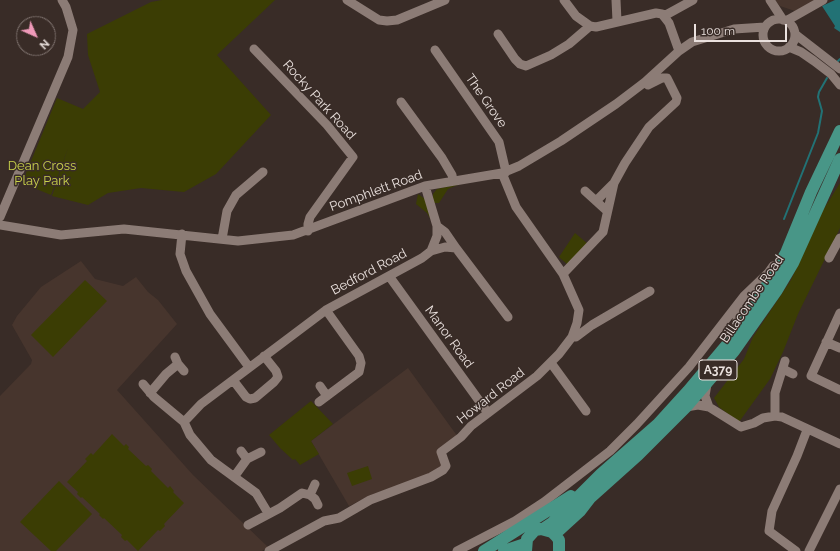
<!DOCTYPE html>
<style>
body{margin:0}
#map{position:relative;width:840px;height:551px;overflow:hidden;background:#392c27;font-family:Raleway,sans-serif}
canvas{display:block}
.north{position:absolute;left:16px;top:16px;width:40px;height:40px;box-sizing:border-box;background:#392c27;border:1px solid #807470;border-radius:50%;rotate:135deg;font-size:11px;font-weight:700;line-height:16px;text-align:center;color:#eae1de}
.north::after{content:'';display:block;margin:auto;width:14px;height:18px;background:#ef9ab9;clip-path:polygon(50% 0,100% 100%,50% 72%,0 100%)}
.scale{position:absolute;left:694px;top:24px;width:93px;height:18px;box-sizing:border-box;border:2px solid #eae1de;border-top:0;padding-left:5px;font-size:12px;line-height:14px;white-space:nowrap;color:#eae1de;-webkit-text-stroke:3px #392c27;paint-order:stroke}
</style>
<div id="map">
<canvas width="840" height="551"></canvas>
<div class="north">N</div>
<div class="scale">100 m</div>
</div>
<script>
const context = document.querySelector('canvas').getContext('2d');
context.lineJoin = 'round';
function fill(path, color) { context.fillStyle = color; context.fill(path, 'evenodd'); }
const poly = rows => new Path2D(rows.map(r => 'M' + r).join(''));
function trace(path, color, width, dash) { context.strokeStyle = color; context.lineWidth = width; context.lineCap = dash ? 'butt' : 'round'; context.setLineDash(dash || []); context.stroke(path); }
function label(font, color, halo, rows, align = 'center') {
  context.font = font + ' Raleway,sans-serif'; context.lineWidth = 3; context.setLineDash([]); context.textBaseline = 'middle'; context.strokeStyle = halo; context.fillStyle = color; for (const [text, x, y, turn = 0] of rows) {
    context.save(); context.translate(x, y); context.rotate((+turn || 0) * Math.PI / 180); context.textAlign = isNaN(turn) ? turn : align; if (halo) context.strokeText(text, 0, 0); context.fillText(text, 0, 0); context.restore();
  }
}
const built = poly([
 [775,0,819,0,795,11,780,6],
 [81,261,95,279,123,286,136,277,148,292,158,300,177,324,117,390,193,475,268,547,262,551,0,551,0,396,31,364,32,360,12,325,17,316,41,287],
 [408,368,458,437,438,452,443,465,421,478,373,494,349,506,311,441]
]);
const green = poly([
 [162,0,275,0,217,55,271,115,216,174,184,192,141,188,108,193,88,205,52,196,68,148,51,195,22,183,57,98,83,109,100,92,88,55,87,34,151,2],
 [840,183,840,228,798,314,783,352,770,379,739,422,719,407,714,398,744,359,753,337,791,280,822,212],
 [460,184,448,189,439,203,433,203,433,194,437,189],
 [418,194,425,199,431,220,427,213,416,204],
 [575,233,588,244,568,265,559,257],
 [85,280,107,301,53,357,31,335],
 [311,401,333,424,311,441,319,454,300,465,295,459,293,460,280,448,269,435],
 [112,434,124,446,126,444,129,447,128,449,146,466,148,465,152,469,151,471,168,488,170,486,174,491,173,492,184,503,164,524,165,526,160,531,158,530,138,551,127,540,125,541,121,537,122,535,104,518,103,519,99,515,100,514,82,497,81,498,77,494,78,492,67,482,87,461,85,459,91,453,93,455],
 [368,466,372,479,352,486,347,473],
 [59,481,92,514,56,551,51,551,20,522]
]);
const water = poly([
 [835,0,840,0,840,32,834,28,835,26,822,6]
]);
const stream = poly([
 [838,61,840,59],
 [784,219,818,133,822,111,818,97,819,92,827,78]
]);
const minor = poly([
 [347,0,379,20,387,21,397,20,445,0],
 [564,0,576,16,590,26,596,27,656,13,662,14,669,23,679,51],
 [616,0,617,21],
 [770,0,783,20],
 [664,16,693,0],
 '763 35a16 16 0 1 1 32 0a16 16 0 1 1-32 0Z',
 [786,21,823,0],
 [498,34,515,59,520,64,526,66,551,55,569,44,590,26],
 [795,34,840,69],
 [789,47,801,52,814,61,831,74,840,85],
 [254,49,327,125,353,157,310,217,308,224,308,231],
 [435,50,499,142,506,172],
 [401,102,442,158,452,175,453,181],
 [585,191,607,211],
 [596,201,613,184],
 [0,217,68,57,73,30,66,7,62,0],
 [0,225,61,235,124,229,238,241,293,235,425,186,502,173,519,166,561,141,616,104,645,82,679,51,692,42,734,29,765,27],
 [437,226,445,232,456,248],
 [182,234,180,254,186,271,210,314,249,367],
 [222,239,227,211,236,195,263,172],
 [431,251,445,247,456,248,508,317],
 [829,258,840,238],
 [563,274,603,232,614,183,625,163,649,127,676,102,677,98,667,78,662,78,648,85,645,82],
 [389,276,488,413],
 [840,313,811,376,840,390],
 [733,332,737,321,738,305],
 [572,337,576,337,592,325,650,291],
 [826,342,840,348],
 [175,357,178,364,184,371],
 [551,363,586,411],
 [783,369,793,374],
 [233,380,246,397,250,399,255,398,274,382,278,377,276,371,264,356],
 [143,384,154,397,184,422,190,435,211,460,256,493,268,513],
 [707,384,705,396,709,407],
 [320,386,327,396],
 [150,393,166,374,178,364],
 [319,402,359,372,361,363,359,356,326,310],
 [686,407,698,405,709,407,741,427,754,423,763,418,775,416,782,417,840,444],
 [775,416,775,393,785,361],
 [184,422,201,404,326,310,422,258,431,251,437,236,437,226,425,186],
 [241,451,247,459],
 [234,477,247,459,261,452],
 [310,495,315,484],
 [248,525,280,508,302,493,310,495,315,499,318,505],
 [269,551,324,521,339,518,370,500,431,477,443,470,446,466,441,452,461,437,471,426,537,376,559,354,572,337,577,323,579,310,563,274,516,207,502,173],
 [457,551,515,521,544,502,610,451,637,424,689,367,744,296,768,273,773,266],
 [796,551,769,531,772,511,797,456,807,430],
 [809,551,840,489]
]);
const major = poly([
 [543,529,552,523,601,474,658,424,688,391,730,341,750,314,786,253,811,192,840,131],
 [556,536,557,532,580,511,590,498,638,455,686,407,734,351,777,290,793,263,840,159],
 [484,551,571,496],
 [504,551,525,544],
 [526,551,527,539,535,530,541,529,552,532,556,536,559,540,559,551]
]);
const shields = [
 [718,370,38]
];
const shieldNames = [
 ["A379",718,370]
];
const streetNames = [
 ["Rocky Park Road",319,100,48],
 ["The Grove",486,101,55],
 ["Pomphlett Road",376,191,-20],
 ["Bedford Road",369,272,-28],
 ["Billacombe Road",752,299,-56],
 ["Manor Road",449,337,54],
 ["Howard Road",491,396,-38]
];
const parkNames = [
 ["Dean Cross",42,166],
 ["Play Park",42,181]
];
fill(built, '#47352d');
fill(green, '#3b3d04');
fill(water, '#227275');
trace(stream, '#227275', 2);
trace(minor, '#8c7c76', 9);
trace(major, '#489687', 12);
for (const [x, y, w] of shields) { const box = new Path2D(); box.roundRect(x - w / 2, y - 10, w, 20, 3); context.fillStyle = '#392c27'; context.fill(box); trace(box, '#eae1de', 1); }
label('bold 12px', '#eae1de', null, shieldNames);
label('13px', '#eae1de', '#392c27', streetNames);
label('13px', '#cad24b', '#392c27', parkNames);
</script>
